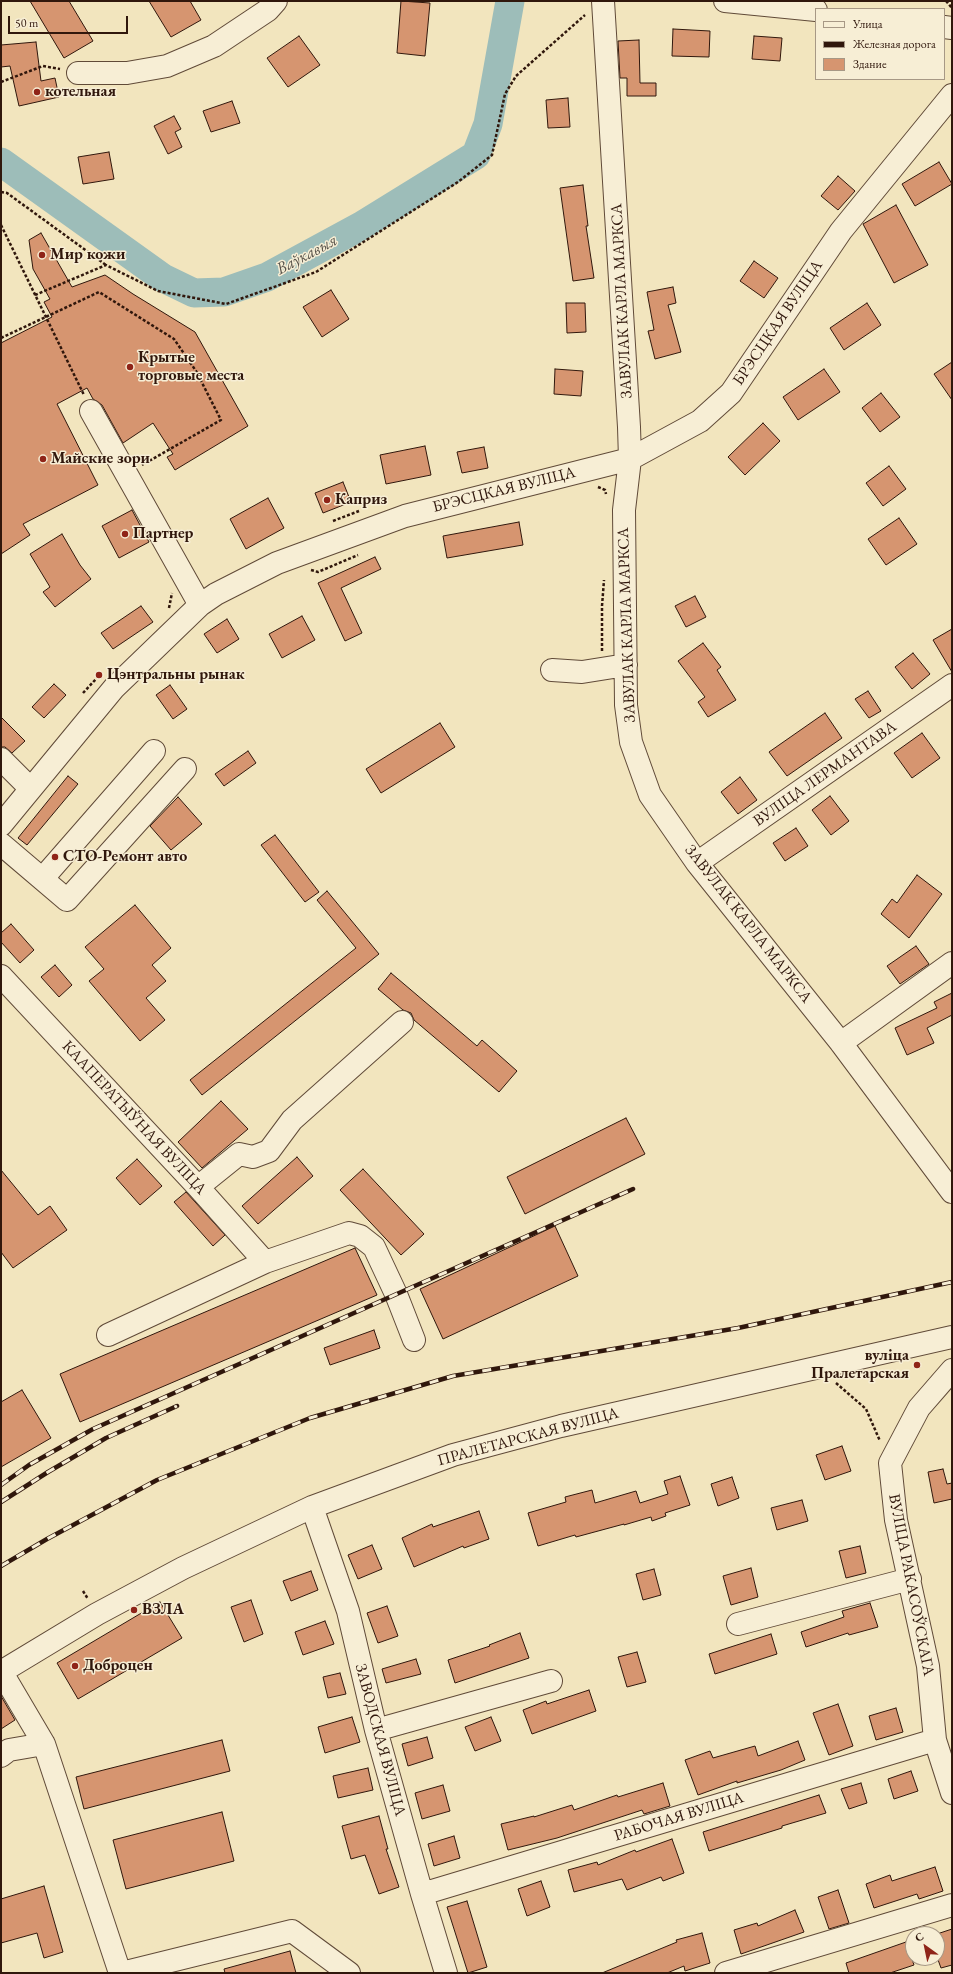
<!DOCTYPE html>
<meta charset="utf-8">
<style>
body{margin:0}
#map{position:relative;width:953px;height:1974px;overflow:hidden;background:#f2e5be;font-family:"EB Garamond",serif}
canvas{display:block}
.frame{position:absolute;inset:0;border:2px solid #30170c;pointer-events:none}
.legend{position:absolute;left:815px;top:8px;width:130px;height:72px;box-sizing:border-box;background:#f7eed5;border:1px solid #a79885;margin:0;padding:5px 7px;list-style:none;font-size:12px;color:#30170c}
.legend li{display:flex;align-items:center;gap:8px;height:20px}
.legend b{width:20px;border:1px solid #a79885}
.north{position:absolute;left:905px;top:1926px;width:40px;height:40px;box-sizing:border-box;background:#f7eed5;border:1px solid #a79885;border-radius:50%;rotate:327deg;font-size:11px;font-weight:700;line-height:16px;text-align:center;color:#30170c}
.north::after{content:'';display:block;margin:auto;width:14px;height:18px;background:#8f2418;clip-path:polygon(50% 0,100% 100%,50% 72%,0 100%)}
.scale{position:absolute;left:8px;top:16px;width:120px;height:18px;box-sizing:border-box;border:2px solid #30170c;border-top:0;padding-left:5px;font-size:12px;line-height:14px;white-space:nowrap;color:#30170c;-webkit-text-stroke:3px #f7eed5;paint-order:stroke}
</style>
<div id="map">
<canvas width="953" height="1974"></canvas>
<div class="frame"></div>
<ul class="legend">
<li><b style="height:5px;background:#f7eed5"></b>Улица</li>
<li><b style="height:5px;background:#30170c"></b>Железная дорога</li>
<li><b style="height:11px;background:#d69570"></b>Здание</li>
</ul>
<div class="north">С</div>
<div class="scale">50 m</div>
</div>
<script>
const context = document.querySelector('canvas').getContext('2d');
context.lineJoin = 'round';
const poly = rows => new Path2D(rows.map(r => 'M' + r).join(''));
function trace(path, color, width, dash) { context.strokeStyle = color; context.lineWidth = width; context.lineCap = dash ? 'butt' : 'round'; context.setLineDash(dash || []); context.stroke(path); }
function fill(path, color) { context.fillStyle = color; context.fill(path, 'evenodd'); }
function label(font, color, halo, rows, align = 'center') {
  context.font = font + ' "EB Garamond",serif'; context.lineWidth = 3; context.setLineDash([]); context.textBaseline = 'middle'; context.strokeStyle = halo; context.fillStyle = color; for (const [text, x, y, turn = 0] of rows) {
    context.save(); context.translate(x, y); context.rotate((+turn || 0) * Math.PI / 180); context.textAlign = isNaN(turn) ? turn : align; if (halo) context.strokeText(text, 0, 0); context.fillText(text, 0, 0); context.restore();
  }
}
const river = poly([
 [1,162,163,278,194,293,224,292,267,277,361,226,476,155,488,124,510,1]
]);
const building = poly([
 [30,1,69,1,93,41,64,58,30,1],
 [149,1,190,1,201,20,171,37,149,1],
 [401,1,430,3,425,56,397,53,401,1],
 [673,29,710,31,709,57,672,56,673,29],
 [299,36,320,65,288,87,267,58,299,36],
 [754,36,782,38,780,61,752,59,754,36],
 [639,40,640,83,656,83,656,96,627,96,627,78,620,78,618,41,639,40],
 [36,42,41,81,55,78,59,97,19,106,10,66,1,67,1,45,36,42],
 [568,98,570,127,548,128,546,100,568,98],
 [232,101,240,123,211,132,203,111,232,101],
 [174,116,181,129,175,132,182,147,168,154,154,126,174,116],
 [109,152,114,179,83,184,78,157,109,152],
 [939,162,952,184,915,206,902,184,939,162],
 [838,176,855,191,838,210,821,196,838,176],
 [583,185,588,226,586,226,594,278,573,281,560,188,583,185],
 [896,205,928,265,894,283,863,224,896,205],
 [41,233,72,287,105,275,133,294,195,332,248,426,175,470,167,457,173,454,153,423,123,443,102,405,93,399,87,388,57,404,98,485,23,524,30,535,1,554,1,343,52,317,44,302,50,299,33,269,29,240,41,233],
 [754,261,778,278,764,298,740,281,754,261],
 [673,287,676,303,668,305,681,352,655,359,648,331,654,330,647,292,673,287],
 [331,290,349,319,322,337,303,307,331,290],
 [566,303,585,303,586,332,567,333,566,303],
 [867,303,881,325,844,350,830,328,867,303],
 [952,362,952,400,934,374,952,362],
 [555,369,583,371,581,396,554,394,555,369],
 [824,369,840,392,798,420,783,397,824,369],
 [881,393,900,417,880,432,862,408,881,393],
 [763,423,780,441,745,475,728,457,763,423],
 [425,446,431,475,386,484,380,455,425,446],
 [484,447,488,468,462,473,457,452,484,447],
 [889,466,906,489,883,506,866,483,889,466],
 [343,482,351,502,323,513,315,493,343,482],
 [268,498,284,528,246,549,230,519,268,498],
 [132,510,149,542,119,558,102,526,132,510],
 [899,518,917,544,886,565,868,539,899,518],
 [519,522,523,545,447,558,443,536,519,522],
 [62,534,80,565,91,579,55,607,43,592,50,587,30,554,62,534],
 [375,557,381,569,341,588,362,633,345,641,318,583,375,557],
 [695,596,706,617,686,627,675,606,695,596],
 [141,606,153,622,113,649,101,633,141,606],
 [302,616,315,640,282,658,269,634,302,616],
 [227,619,239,639,217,653,204,634,227,619],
 [952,629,952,672,933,640,952,629],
 [703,643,721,667,717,670,736,700,708,717,698,702,705,697,678,661,703,643],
 [913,653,930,674,912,689,895,667,913,653],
 [54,684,66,695,44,718,32,707,54,684],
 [170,685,187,709,173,719,156,695,170,685],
 [868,691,881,711,869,718,855,699,868,691],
 [825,713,842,738,787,776,769,752,825,713],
 [1,717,25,741,12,753,5,747,1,747,1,717],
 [440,723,455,747,381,793,366,769,440,723],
 [922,733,940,758,912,778,894,753,922,733],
 [248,751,256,763,224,786,215,774,248,751],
 [68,776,78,784,27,845,18,838,68,776],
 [740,777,757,800,738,814,721,792,740,777],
 [830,796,849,821,831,835,812,810,830,796],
 [178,797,202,824,171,850,150,826,178,797],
 [796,828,808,846,785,861,773,843,796,828],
 [275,835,319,892,305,902,261,845,275,835],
 [917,875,942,894,909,938,881,914,892,899,897,903,917,875],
 [327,891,379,954,202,1095,190,1080,356,948,317,900,327,891],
 [135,905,171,948,152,965,166,981,146,998,165,1020,140,1041,89,981,104,969,85,947,135,905],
 [11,924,34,950,20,963,1,942,1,933,11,924],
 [916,946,929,964,900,984,887,966,916,946],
 [55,965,72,985,59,997,41,977,55,965],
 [391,973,477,1046,482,1040,517,1071,499,1092,414,1020,411,1013,403,1010,378,989,391,973],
 [952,993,952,1015,927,1028,934,1043,907,1055,895,1028,937,1008,934,1002,952,993],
 [221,1101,248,1129,202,1168,178,1142,221,1101],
 [626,1118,645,1154,525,1214,507,1177,626,1118],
 [297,1157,313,1176,258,1224,242,1206,297,1157],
 [137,1159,162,1186,140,1205,116,1178,137,1159],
 [363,1169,424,1234,401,1255,340,1190,363,1169],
 [1,1170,38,1215,50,1206,67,1230,13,1268,1,1252,1,1170],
 [186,1192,225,1235,213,1246,174,1202,186,1192],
 [555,1226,578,1276,443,1339,420,1289,555,1226],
 [355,1248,377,1295,80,1422,60,1374,355,1248],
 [374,1330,380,1348,330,1365,324,1348,374,1330],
 [22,1390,51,1438,1,1467,1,1402,22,1390],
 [842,1446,851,1471,825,1480,816,1455,842,1446],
 [943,1469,947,1484,952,1483,952,1499,934,1503,928,1472,943,1469],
 [680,1476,690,1505,665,1513,666,1516,652,1521,651,1517,624,1525,624,1524,576,1537,575,1535,538,1546,528,1513,566,1502,565,1497,592,1490,595,1503,636,1491,640,1503,668,1494,664,1481,680,1476],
 [732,1477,739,1498,718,1506,711,1484,732,1477],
 [802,1500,808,1521,777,1530,771,1508,802,1500],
 [479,1511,489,1539,464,1548,463,1546,414,1567,402,1538,432,1524,433,1527,479,1511],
 [372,1545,382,1569,358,1579,348,1555,372,1545],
 [860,1546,866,1573,846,1578,839,1551,860,1546],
 [751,1568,758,1597,731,1605,723,1576,751,1568],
 [654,1569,661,1595,643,1600,636,1574,654,1569],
 [311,1571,318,1590,291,1601,283,1581,311,1571],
 [251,1600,263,1634,244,1642,231,1607,251,1600],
 [160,1602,182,1638,78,1699,57,1663,160,1602],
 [870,1603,878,1627,849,1635,848,1633,806,1647,801,1632,844,1617,842,1611,870,1603],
 [387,1606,398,1636,378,1643,367,1613,387,1606],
 [325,1621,334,1644,303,1655,295,1632,325,1621],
 [520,1633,529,1658,455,1683,448,1660,490,1646,489,1645,520,1633],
 [771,1634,777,1654,715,1674,709,1654,771,1634],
 [637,1652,646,1682,627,1687,618,1657,637,1652],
 [416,1659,421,1674,386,1683,382,1669,416,1659],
 [340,1673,346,1694,328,1698,323,1677,340,1673],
 [589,1690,596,1711,532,1734,523,1710,546,1701,547,1704,589,1690],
 [1,1696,15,1720,1,1729,1,1696],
 [838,1704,853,1746,829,1755,813,1713,838,1704],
 [896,1708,903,1732,876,1740,869,1716,896,1708],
 [352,1717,360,1742,325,1753,318,1727,352,1717],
 [491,1717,501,1741,475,1751,465,1727,491,1717],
 [427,1737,433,1758,408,1766,402,1744,427,1737],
 [222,1740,230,1771,84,1809,76,1777,222,1740],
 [798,1741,805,1760,781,1770,737,1783,737,1781,698,1795,685,1760,710,1751,713,1758,755,1746,758,1756,798,1741],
 [368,1768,373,1790,338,1798,333,1776,368,1768],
 [911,1771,918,1791,894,1799,888,1779,911,1771],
 [663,1783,670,1806,644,1814,642,1810,557,1838,508,1850,501,1824,534,1816,534,1817,572,1805,574,1810,617,1795,618,1797,663,1783],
 [861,1783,867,1803,849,1809,841,1789,861,1783],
 [443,1785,450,1811,422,1819,415,1793,443,1785],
 [819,1795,826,1813,782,1826,782,1828,709,1851,703,1832,819,1795],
 [222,1812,234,1861,126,1889,113,1840,222,1812],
 [379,1816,388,1849,386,1849,399,1887,379,1894,365,1855,351,1859,342,1826,379,1816],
 [454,1836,460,1858,434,1866,428,1844,454,1836],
 [672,1839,684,1873,663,1881,661,1877,627,1890,622,1879,574,1892,568,1870,597,1862,598,1865,635,1850,636,1852,672,1839],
 [935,1867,943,1891,919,1899,917,1894,874,1908,866,1884,890,1875,892,1881,935,1867],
 [541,1881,550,1907,527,1916,518,1889,541,1881],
 [44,1886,63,1952,44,1958,37,1933,1,1943,1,1899,44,1886],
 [838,1890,849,1923,829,1929,818,1897,838,1890],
 [467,1901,487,1967,468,1973,447,1907,467,1901],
 [795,1910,804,1932,741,1954,734,1930,757,1923,758,1926,795,1910],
 [952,1929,952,1965,941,1968,937,1957,937,1934,952,1929],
 [702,1933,710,1963,685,1971,684,1966,667,1973,602,1973,677,1942,676,1940,702,1933],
 [906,1942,914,1965,890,1973,849,1973,846,1963,906,1942],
 [290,1951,296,1973,225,1973,224,1969,290,1951]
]);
const path = poly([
 [946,1,952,8],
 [1,82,43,66,60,69],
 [1,192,7,193,106,265],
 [1,225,84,395],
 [35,295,106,265,158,291,226,304,316,272,458,182,492,155,505,94,516,76,585,15],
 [1,338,99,292,174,339,196,371,221,420,142,465],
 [598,487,605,490,606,494],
 [333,521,359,511],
 [311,570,318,572,358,555],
 [169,608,172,593],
 [602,651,602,606,604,580],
 [83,693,96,679],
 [836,1383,866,1409,880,1441],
 [83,1591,88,1599]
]);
const minor = poly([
 [603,1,629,427,630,459,624,510,626,705,631,742,650,795,697,863,841,1043,952,1192],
 [725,1,816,10],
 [944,27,952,28],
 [78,73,127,73,167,66,214,46,268,10,276,1],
 [91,411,200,605],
 [552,670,582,672,626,665],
 [1,759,30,788],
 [1,825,114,688,200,605,216,594,277,563,405,516,630,459,700,421,731,393,841,231,952,95],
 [1,844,67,900,185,769],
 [697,863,952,685],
 [43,878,154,751],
 [1,976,198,1187,265,1262],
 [841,1043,952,963],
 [198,1187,239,1154,253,1157,269,1151,292,1120,402,1022],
 [108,1335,265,1262,349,1233,360,1236,374,1247,396,1294,414,1340],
 [952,1370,919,1408,890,1463,896,1520,928,1666,935,1740,952,1793],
 [312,1507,348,1611,376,1730,422,1894,446,1973],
 [738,1624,910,1579],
 [1,1671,44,1744],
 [1,1672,97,1614,183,1568,312,1507,453,1455,561,1426,952,1337],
 [376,1730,551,1681],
 [1,1756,9,1750,44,1744,120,1973],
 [422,1894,935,1740],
 [122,1973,292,1931,349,1973],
 [726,1973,952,1905]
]);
const rail = poly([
 [1,1485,29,1465,93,1429,633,1189],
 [1,1502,48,1472,106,1438,177,1406],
 [1,1566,47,1539,157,1480,310,1418,453,1376,738,1328,952,1282]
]);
const markers = [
 [37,92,4,"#8f2418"],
 [42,255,4,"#8f2418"],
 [130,367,4,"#8f2418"],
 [43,459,4,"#8f2418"],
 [327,500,4,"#8f2418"],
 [125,534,4,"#8f2418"],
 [99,675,4,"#8f2418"],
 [55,857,4,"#8f2418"],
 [917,1365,4,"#8f2418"],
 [134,1610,4,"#8f2418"],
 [75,1666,4,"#8f2418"]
];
const poiNames = [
 ["котельная",45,92],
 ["Мир кожи",50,255],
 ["Крытые",138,358],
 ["торговые места",138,376],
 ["Майские зори",51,459],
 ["Каприз",335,500],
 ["Партнер",133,534],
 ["Цэнтральны рынак",107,675],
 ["СТО-Ремонт авто",63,857],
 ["вуліца",909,1356,"right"],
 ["Пралетарская",909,1374,"right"],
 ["ВЗЛА",142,1610],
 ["Доброцен",83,1666]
];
const streetNames = [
 ["ЗАВУЛАК КАРЛА МАРКСА",622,301,-93],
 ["БРЭСЦКАЯ ВУЛІЦА",778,323,-56],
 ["БРЭСЦКАЯ ВУЛІЦА",504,490,-14],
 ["ЗАВУЛАК КАРЛА МАРКСА",627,625,-92],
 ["ВУЛІЦА ЛЕРМАНТАВА",825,774,-35],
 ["ЗАВУЛАК КАРЛА МАРКСА",748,924,52],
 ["КААПЕРАТЫЎНАЯ ВУЛІЦА",134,1118,47],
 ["ПРАЛЕТАРСКАЯ ВУЛІЦА",528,1437,-15],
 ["ВУЛІЦА РАКАСОЎСКАГА",911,1585,79],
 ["ЗАВОДСКАЯ ВУЛІЦА",380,1740,75],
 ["РАБОЧАЯ ВУЛІЦА",679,1817,-17]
];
const waterNames = [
 ["Ваўкавыя",307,255,-28]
];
trace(river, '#9dbdb9', 29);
fill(building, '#d69570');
trace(building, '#30170c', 1);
trace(minor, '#604a38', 24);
trace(path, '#30170c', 2.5, [3, 2]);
trace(minor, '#f7eed5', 22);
trace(rail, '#30170c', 4.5);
trace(rail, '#f7eed5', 3, [9]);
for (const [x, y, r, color] of markers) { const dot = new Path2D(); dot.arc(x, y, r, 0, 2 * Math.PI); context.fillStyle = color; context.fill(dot); trace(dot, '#f7eed5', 1.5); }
label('bold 16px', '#30170c', '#f7eed5', poiNames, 'left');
label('16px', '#30170c', '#f7eed5', streetNames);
label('italic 17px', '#565149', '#f7eed5', waterNames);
</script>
